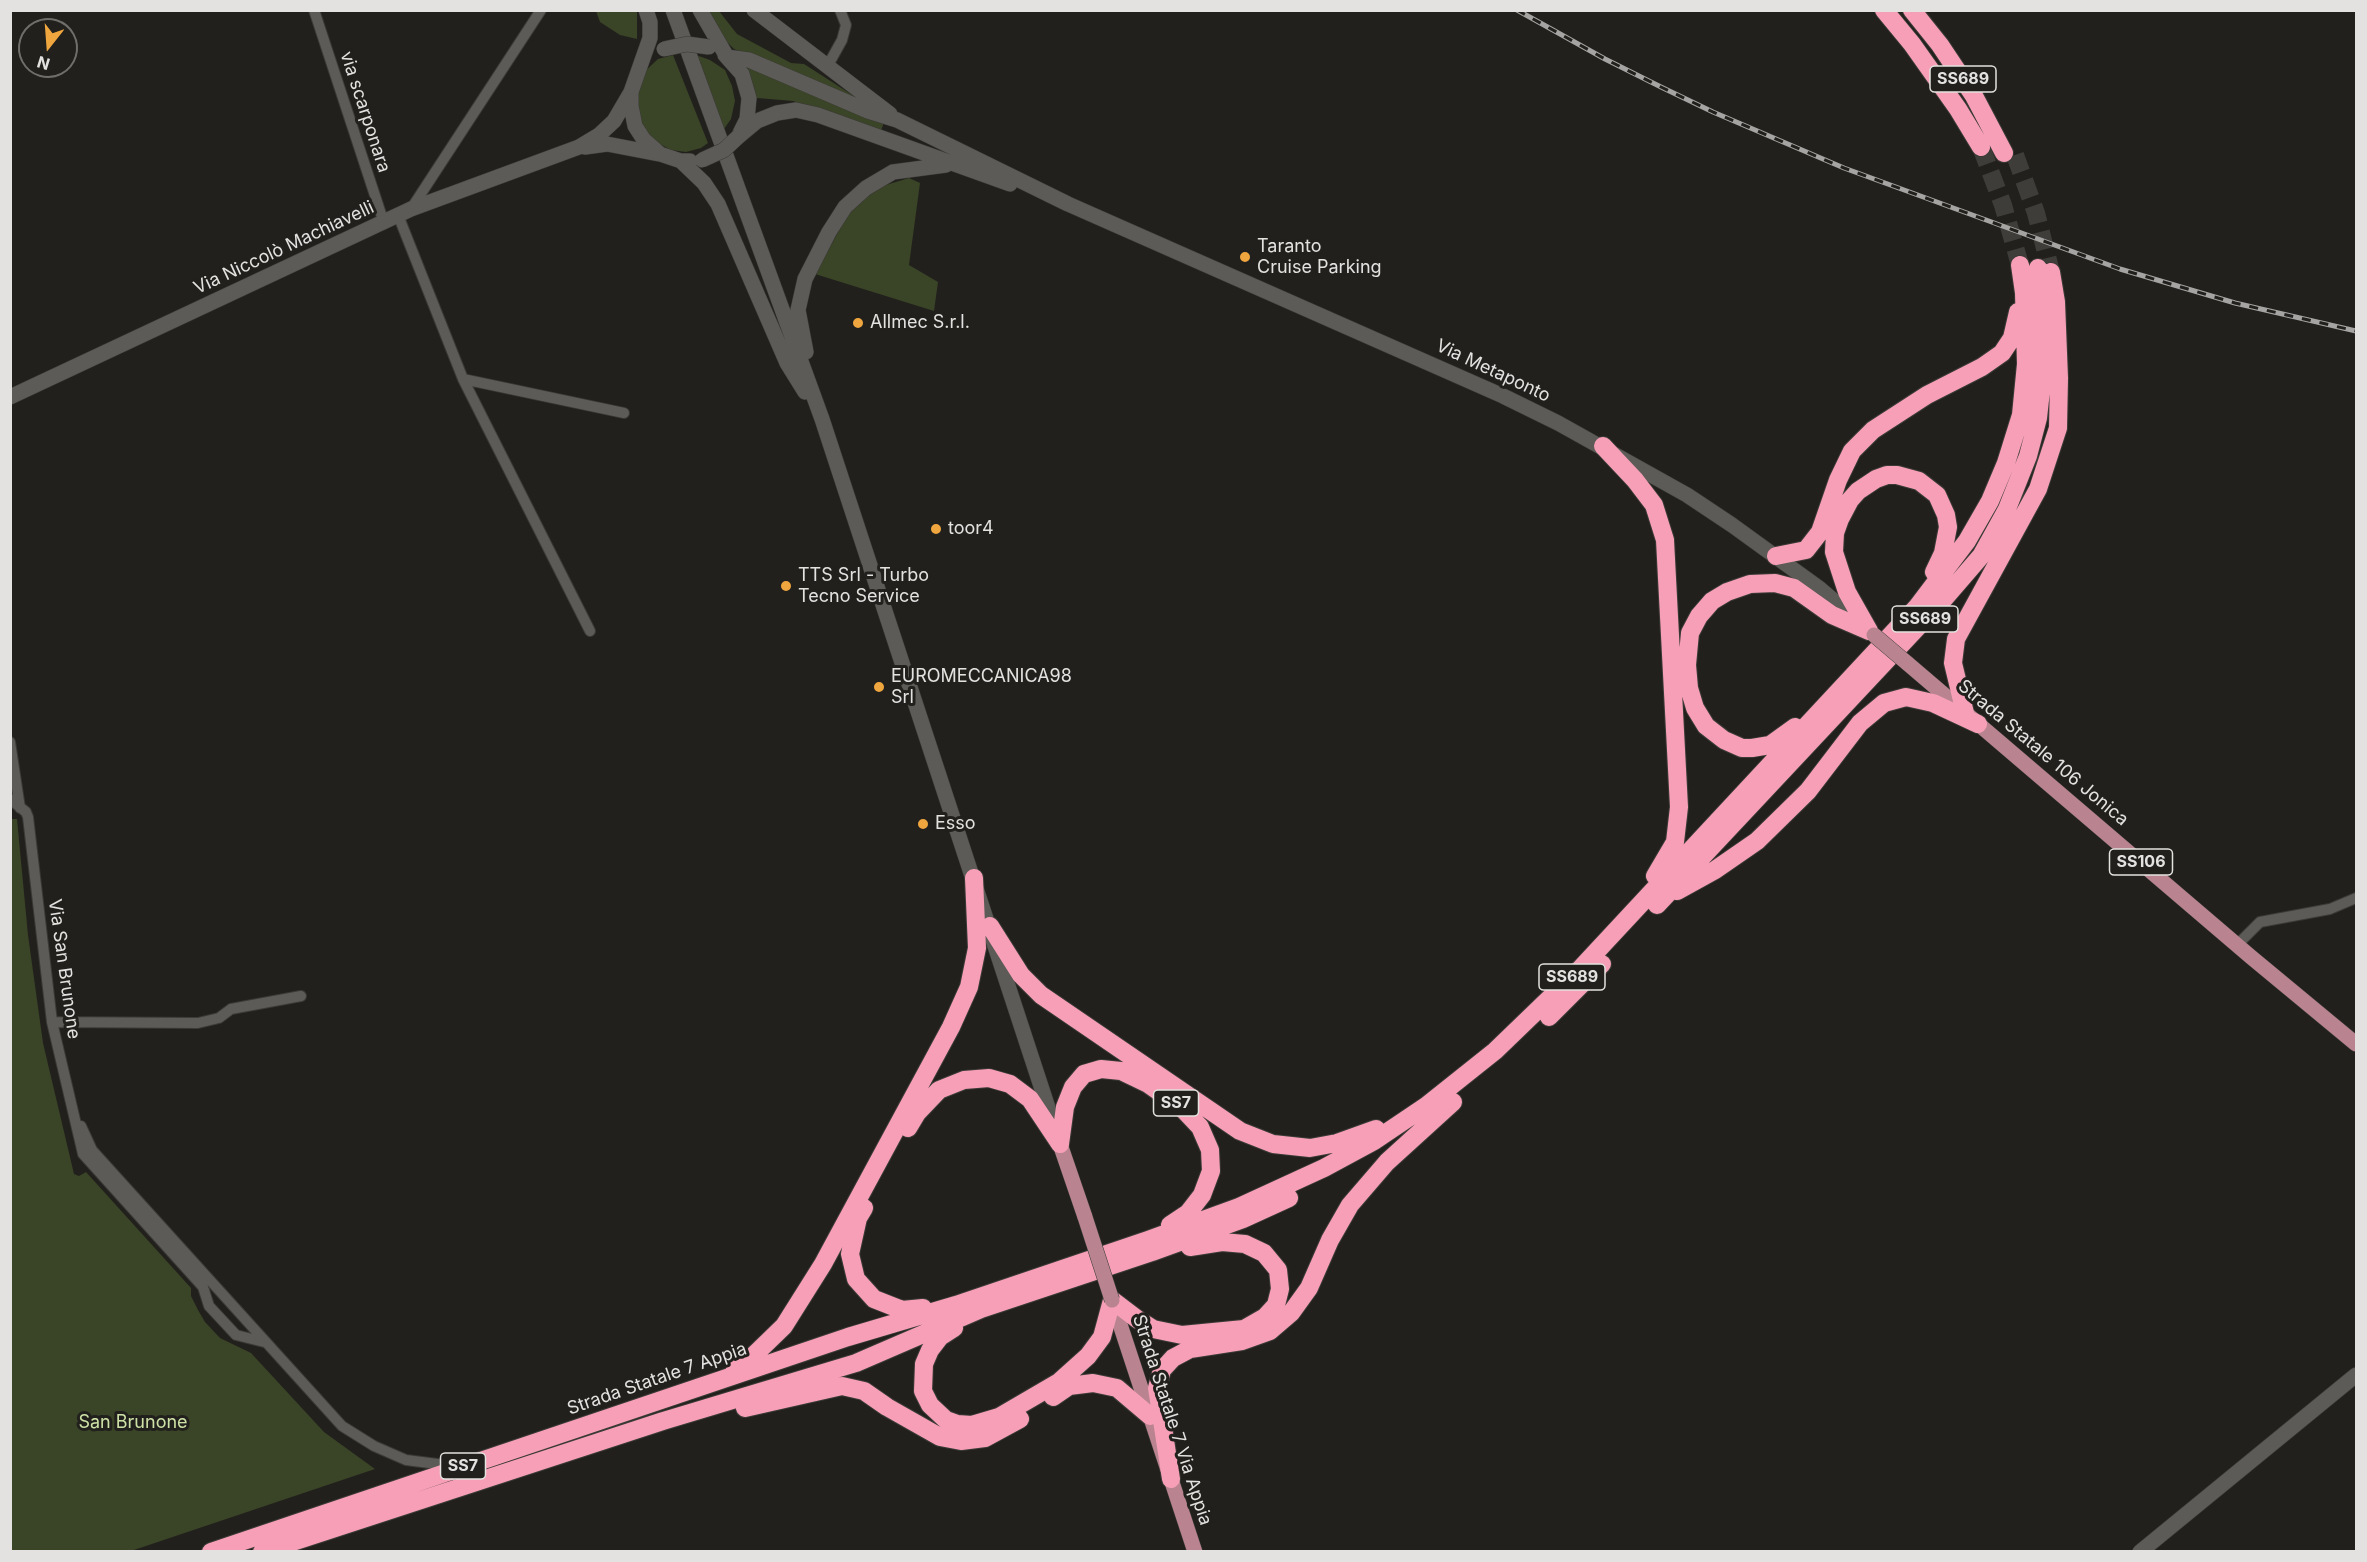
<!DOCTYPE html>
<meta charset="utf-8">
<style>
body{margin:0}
#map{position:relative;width:2367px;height:1562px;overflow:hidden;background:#21201d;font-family:Inter,sans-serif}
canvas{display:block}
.frame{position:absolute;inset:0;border:12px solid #e3e2e0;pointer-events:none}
.north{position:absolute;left:18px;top:18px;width:60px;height:60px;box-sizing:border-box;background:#21201d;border:2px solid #6f6e6b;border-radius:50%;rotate:197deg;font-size:16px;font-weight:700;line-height:24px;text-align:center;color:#e3e2e0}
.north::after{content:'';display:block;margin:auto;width:21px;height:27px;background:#f0a63f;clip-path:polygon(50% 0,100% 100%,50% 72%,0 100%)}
</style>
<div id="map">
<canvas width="2367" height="1562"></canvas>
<div class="frame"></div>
<div class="north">N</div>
</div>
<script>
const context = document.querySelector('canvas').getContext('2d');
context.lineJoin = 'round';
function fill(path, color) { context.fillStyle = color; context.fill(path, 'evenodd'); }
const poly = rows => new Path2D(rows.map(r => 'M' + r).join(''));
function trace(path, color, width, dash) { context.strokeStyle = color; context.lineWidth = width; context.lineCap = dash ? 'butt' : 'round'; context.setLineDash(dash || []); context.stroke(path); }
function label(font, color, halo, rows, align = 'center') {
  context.font = font + ' Inter,sans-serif'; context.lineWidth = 6; context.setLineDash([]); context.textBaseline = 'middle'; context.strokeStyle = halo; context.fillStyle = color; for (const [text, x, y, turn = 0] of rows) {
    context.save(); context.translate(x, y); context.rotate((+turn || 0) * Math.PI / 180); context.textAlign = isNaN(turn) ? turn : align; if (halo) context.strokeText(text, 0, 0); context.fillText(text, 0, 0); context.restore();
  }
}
const green = poly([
 [596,11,637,11,637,39,620,35,600,22],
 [704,11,719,11,737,34,791,63,804,64,857,98,734,49,719,34],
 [673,55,708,143,701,148,686,152,671,150,658,143,643,130,636,95,643,73,658,59],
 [696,55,710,60,725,70,732,86,735,101,731,119,724,129],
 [747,67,884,122,881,131,793,101,757,98],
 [909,178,920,183,909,265,938,282,934,311,815,274,851,209,876,188],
 [11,819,17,819,28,935,43,1043,74,1174,79,1176,86,1172,191,1288,191,1296,198,1310,205,1322,220,1338,251,1353,324,1432,375,1469,131,1551,11,1551]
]);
const highwayTunnel = poly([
 [1981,147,2003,205,2020,265],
 [2015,155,2036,213,2051,272]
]);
const street = poly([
 [314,10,384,223],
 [827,67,842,40,846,25,840,10],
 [411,209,541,10],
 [398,215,463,379,590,631],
 [463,379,624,413],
 [10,742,20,808],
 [10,799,26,812,28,817,52,1022,83,1154,203,1287,209,1306,236,1335,264,1342],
 [2237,945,2260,922,2330,909,2356,898],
 [52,1022,198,1023,219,1018,231,1009,301,996],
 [81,1126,92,1150,342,1426,374,1446,406,1460,453,1466]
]);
const secondary = poly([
 [646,10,650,22,650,38,631,92,631,106,635,126,644,140,660,154,681,161,690,161],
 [673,10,822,419,1056,1132],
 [700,10,727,57,749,60,868,111,897,120,1068,204,1503,396,1558,423,1687,495,1732,525,1819,588,1860,623],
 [754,10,890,114],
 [725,55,742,74,749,98,747,119,740,133],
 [739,136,757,121,777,113,796,110,818,115,1010,184],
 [585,147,607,144,659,154],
 [681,161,704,183,718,204,787,363,805,392],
 [806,352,798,310,805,279,829,232,845,207,866,188,893,172,946,165],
 [10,397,411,209,579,147,599,135,614,121,631,92],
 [2140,1552,2356,1375]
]);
const primary = poly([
 [1907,663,2251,957,2356,1044],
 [1060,1144,1085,1217],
 [1112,1300,1195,1552]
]);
const highway = poly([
 [1884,10,1912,44,1958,109,1981,147],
 [1912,10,1940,45,1974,96,2004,153],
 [1603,446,1635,480,1654,505,1665,540,1679,807,1675,842,1655,876],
 [1776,556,1806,550,1820,532,1838,480,1852,451,1873,430,1927,395,1982,367,2002,353,2012,338,2018,312],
 [1869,631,1847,592,1834,552,1835,533,1840,519,1850,500,1858,491,1876,479,1887,475,1897,475,1919,481,1937,495,1946,515,1948,527,1943,553,1934,572],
 [1965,713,1953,663,1956,639,2038,489,2058,428,2059,378,2056,302,2051,272],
 [1795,727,1770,745,1752,748,1742,748,1724,740,1706,726,1695,708,1689,688,1687,665,1690,633,1699,616,1712,601,1727,592,1750,584,1775,583,1794,588,1832,615,1869,631],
 [1677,891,1715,870,1757,841,1808,791,1860,723,1884,703,1906,697,1933,703,1978,724],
 [1657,905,1943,600,1981,556,2007,509,2028,456,2038,418,2044,363,2042,304,2038,268],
 [990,926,1021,975,1041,995,1240,1131,1273,1144,1310,1148,1337,1143,1376,1129],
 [1549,1017,1602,964],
 [908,1128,917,1113,939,1090,964,1080,989,1078,1010,1084,1030,1099,1060,1144],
 [1060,1144,1065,1107,1073,1087,1084,1074,1101,1069,1121,1071,1148,1084,1182,1108,1200,1127,1210,1150,1211,1171,1202,1195,1188,1213,1170,1225],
 [864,1208,858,1218,850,1254,856,1279,874,1299,902,1310,923,1308],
 [954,1328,940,1337,930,1350,924,1364,923,1391,930,1405,946,1420,957,1424,972,1425,999,1417,1059,1382,1088,1356,1102,1337,1112,1300,1137,1319,1153,1329,1182,1335,1244,1329,1265,1317,1276,1305,1280,1289,1278,1270,1264,1253,1245,1244,1222,1242,1190,1247],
 [735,1369,750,1359,784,1326,823,1264,951,1027,969,987,977,948,974,878],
 [1053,1397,1069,1386,1093,1383,1117,1388,1150,1416],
 [745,1408,842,1386,864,1391,887,1407,940,1437,961,1441,985,1438,1020,1419],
 [1171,1479,1157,1388,1162,1370,1173,1358,1190,1349,1242,1341,1270,1331,1291,1313,1309,1288,1330,1240,1350,1205,1387,1162,1453,1102],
 [211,1552,848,1337,956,1305,1148,1240,1239,1207,1324,1168,1374,1141,1426,1106,1495,1051,1581,968,1917,607,1967,541,1990,501,2006,463,2021,415,2026,364,2024,293,2020,265],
 [262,1552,663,1421,856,1363,981,1309,1152,1252,1243,1219,1289,1198]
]);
const rail = poly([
 [1517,10,1605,59,1661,87,1713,112,1844,168,2120,269,2235,303,2356,331]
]);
const secondaryBridge = poly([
 [664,49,687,44,709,47],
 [702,160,724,150,739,136]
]);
const primaryBridge = poly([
 [1874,635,1907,663],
 [1085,1217,1112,1300]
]);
const markers = [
 [1245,257,6,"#f0a63f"],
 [858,323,6,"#f0a63f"],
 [936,529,6,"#f0a63f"],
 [786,586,6,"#f0a63f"],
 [879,687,6,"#f0a63f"],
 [923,824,6,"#f0a63f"]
];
const shields = [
 [1963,79,66],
 [1925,619,66],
 [2141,862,63],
 [1572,977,66],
 [1176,1103,45],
 [463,1466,45]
];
const shieldNames = [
 ["SS689",1963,79],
 ["SS689",1925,619],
 ["SS106",2141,862],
 ["SS689",1572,977],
 ["SS7",1176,1103],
 ["SS7",463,1466]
];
const streetNames = [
 ["via scarponara",365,112,72],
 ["Via Niccolò Machiavelli",284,248,-25],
 ["Via Metaponto",1493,371,25],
 ["Strada Statale 106 Jonica",2043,753,40],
 ["Via San Brunone",64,969,82],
 ["Strada Statale 7 Appia",657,1379,-19],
 ["Strada Statale 7 Via Appia",1172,1420,72]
];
const poiNames = [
 ["Taranto",1257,247],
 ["Cruise Parking",1257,268],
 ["Allmec S.r.l.",870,323],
 ["toor4",948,529],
 ["TTS Srl - Turbo",798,576],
 ["Tecno Service",798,597],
 ["EUROMECCANICA98",891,677],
 ["Srl",891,698],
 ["Esso",935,824]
];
const parkNames = [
 ["San Brunone",133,1423]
];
fill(green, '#3a4426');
trace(highwayTunnel, '#3e3d3a', 18, [18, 9]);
trace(street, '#3b3a37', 12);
trace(secondary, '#3b3a37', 16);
trace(primary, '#3b3a37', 16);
trace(highway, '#3b3a37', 20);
trace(street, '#5d5b57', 10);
trace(secondary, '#5d5b57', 15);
trace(primary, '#b98490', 15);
trace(highway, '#f79fb6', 18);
trace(rail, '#a5a4a2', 5);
trace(rail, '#21201d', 3, [9]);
trace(secondaryBridge, '#3b3a37', 16, []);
trace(primaryBridge, '#3b3a37', 16, []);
trace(secondaryBridge, '#5d5b57', 15);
trace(primaryBridge, '#b98490', 15);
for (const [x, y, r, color] of markers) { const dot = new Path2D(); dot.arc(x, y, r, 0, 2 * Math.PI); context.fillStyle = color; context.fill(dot); trace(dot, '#21201d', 2); }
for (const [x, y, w] of shields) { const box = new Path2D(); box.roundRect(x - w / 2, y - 13, w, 26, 4.5); context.fillStyle = '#21201d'; context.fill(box); trace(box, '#e3e2e0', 1.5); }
label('bold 16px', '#e3e2e0', null, shieldNames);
label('18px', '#e3e2e0', '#21201d', streetNames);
label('18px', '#e3e2e0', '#21201d', poiNames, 'left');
label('18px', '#cde0a5', '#21201d', parkNames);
</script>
